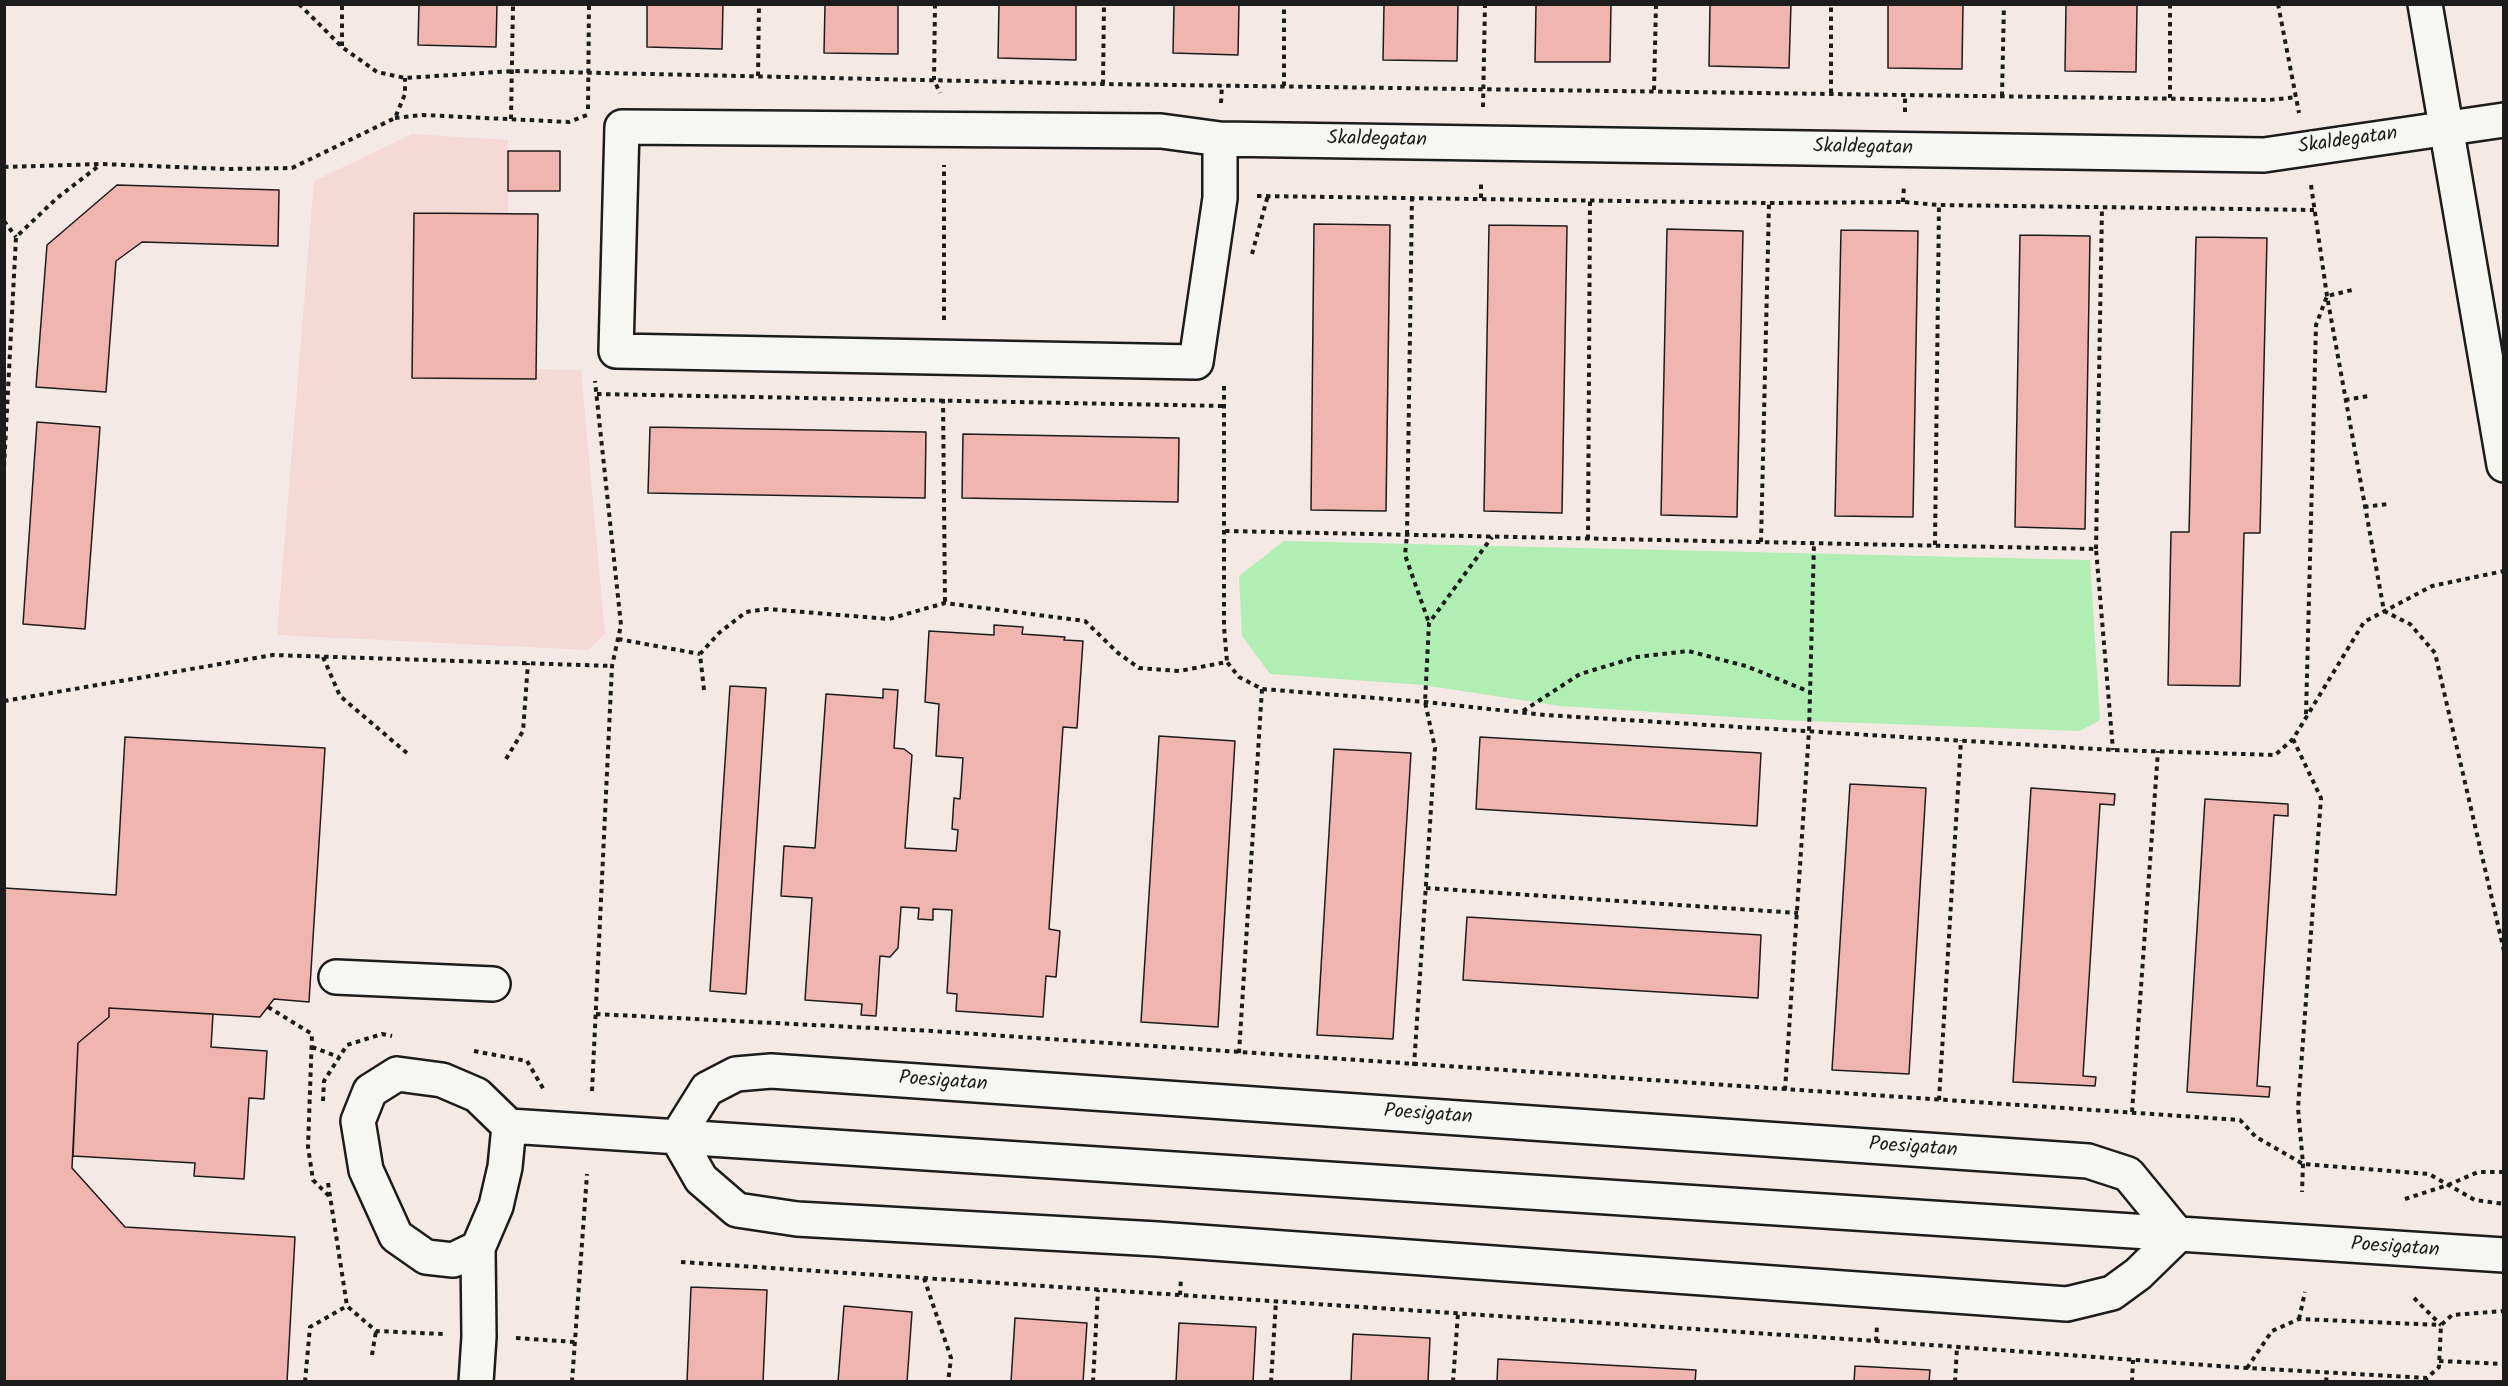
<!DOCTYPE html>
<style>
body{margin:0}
#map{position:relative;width:2508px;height:1386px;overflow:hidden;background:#f5e9e5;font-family:Kalam,sans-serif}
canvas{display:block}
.frame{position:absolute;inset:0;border:6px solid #1c1c1c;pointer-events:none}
</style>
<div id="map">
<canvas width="2508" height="1386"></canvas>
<div class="frame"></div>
</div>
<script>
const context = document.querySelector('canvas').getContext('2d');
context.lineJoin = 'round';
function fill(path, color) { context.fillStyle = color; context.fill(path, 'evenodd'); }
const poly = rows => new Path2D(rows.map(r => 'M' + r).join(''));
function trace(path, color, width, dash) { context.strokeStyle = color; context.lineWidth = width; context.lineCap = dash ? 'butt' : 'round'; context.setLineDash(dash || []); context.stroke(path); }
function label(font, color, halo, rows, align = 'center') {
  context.font = font + ' Kalam,sans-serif'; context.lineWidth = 6; context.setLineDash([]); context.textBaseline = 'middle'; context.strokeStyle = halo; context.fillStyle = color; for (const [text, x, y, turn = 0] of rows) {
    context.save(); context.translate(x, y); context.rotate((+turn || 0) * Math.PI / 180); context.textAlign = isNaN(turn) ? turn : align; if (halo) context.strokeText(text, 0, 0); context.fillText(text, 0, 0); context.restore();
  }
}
const built = poly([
 [412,134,508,140,508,213,538,214,536,369,581,370,605,634,588,650,277,635,314,181]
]);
const green = poly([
 [1284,541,2090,560,2100,720,2080,731,1780,720,1560,706,1423,685,1270,674,1242,636,1239,576]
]);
const building = poly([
 [419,4,497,4,496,47,418,45,419,4],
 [647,4,723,4,722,49,647,47,647,4],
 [825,4,898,4,898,54,824,53,825,4],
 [999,4,1076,4,1076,60,998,58,999,4],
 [1174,4,1239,4,1238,55,1173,53,1174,4],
 [1384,4,1458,4,1457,61,1383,60,1384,4],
 [1536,4,1611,4,1610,62,1535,62,1536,4],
 [1710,4,1791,4,1789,68,1709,66,1710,4],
 [1888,4,1963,4,1962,69,1888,68,1888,4],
 [2066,4,2137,4,2136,72,2065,71,2066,4],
 [508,151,560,151,560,191,508,191,508,151],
 [117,185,279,190,278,246,142,242,116,261,106,392,36,387,47,245,117,185],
 [414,213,538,214,536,379,412,378,414,213],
 [1314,224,1390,225,1386,511,1311,510,1314,224],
 [1489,225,1567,226,1562,513,1484,511,1489,225],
 [1667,229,1743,231,1737,517,1661,515,1667,229],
 [1841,230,1918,231,1913,517,1835,516,1841,230],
 [2020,235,2090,236,2085,529,2015,527,2020,235],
 [2196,237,2267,238,2260,533,2244,533,2240,686,2168,685,2171,532,2189,532,2196,237],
 [37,422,100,427,85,629,23,624,37,422],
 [650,427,926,432,925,498,648,493,650,427],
 [963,434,1179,438,1178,502,962,498,963,434],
 [994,625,1023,627,1022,634,1065,637,1064,640,1083,641,1077,728,1063,727,1049,929,1060,931,1056,977,1046,976,1043,1017,956,1011,957,994,947,993,952,910,933,909,933,920,918,919,919,908,901,907,898,948,890,957,880,956,876,1016,861,1015,862,1004,805,1000,812,898,781,896,784,846,815,848,826,694,883,698,883,689,898,690,894,748,904,749,912,755,905,848,956,851,958,830,952,829,954,798,960,799,963,758,936,756,939,704,925,702,929,631,994,635,994,625],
 [730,686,766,688,746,994,710,991,730,686],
 [1159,736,1235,741,1218,1027,1141,1022,1159,736],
 [125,737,325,748,309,1002,274,999,260,1017,109,1008,109,1017,78,1043,72,1168,125,1227,295,1237,287,1382,4,1382,4,888,116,895,125,737],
 [1480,737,1761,753,1757,826,1476,809,1480,737],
 [1334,749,1411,753,1393,1039,1317,1035,1334,749],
 [1850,784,1926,788,1909,1074,1832,1070,1850,784],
 [2031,788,2115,794,2114,805,2100,804,2083,1076,2096,1077,2095,1086,2013,1082,2031,788],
 [2205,799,2288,804,2288,816,2274,815,2257,1086,2270,1087,2269,1097,2187,1092,2205,799],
 [1467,917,1761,935,1758,998,1463,980,1467,917],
 [109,1008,213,1014,211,1047,267,1051,264,1099,249,1098,244,1179,194,1176,195,1163,73,1156,78,1043,109,1017,109,1008],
 [691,1287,767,1290,763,1382,687,1382,691,1287],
 [844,1306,912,1312,907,1382,838,1382,844,1306],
 [1015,1318,1087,1323,1083,1382,1011,1382,1015,1318],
 [1179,1323,1256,1327,1253,1382,1176,1382,1179,1323],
 [1353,1334,1430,1338,1428,1382,1351,1382,1353,1334],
 [1498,1359,1696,1370,1695,1382,1497,1382,1498,1359],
 [1855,1366,1930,1370,1929,1382,1854,1382,1855,1366]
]);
const path = poly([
 [299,4,342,47,377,72,405,78,513,71,1103,84,2269,100,2296,97],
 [935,4,934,80,940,93],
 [2170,4,2170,98],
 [2278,4,2299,113],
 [342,46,342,4],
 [758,76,759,4],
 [1103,84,1104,4],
 [1284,86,1284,4],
 [1654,90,1656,4],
 [1831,93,1831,4],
 [2002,96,2004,4],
 [1221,103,1222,85],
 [1483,107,1485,4],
 [588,109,589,4],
 [1905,112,1905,94],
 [395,118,423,115,569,122,587,115],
 [511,119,513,4],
 [4,167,101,164,228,169,292,168,395,118,405,94,405,78],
 [2311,185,2327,296,2384,611,2410,624,2435,653,2504,951],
 [1257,196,1769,203,1904,202,1939,205,2314,210],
 [1412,197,1407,535,1405,555,1429,623],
 [1481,198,1481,181],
 [1903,202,1904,185],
 [4,221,16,237],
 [1252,254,1268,195],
 [944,320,944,165],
 [1224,386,1224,627,1227,662],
 [597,394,1224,406],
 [943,399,945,603],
 [2345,400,2369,396],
 [4,467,16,237,57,198,100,165],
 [2364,507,2388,504],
 [1225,531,2096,549,2113,750],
 [1588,539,1590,200],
 [1761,542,1769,203],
 [1935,545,1939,205],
 [2096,549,2102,207],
 [618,639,700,654],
 [323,657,340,696,408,754],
 [704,690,700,654,719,633,746,612,767,609,889,619,945,603,1085,621,1118,653,1139,668,1179,671,1227,662,1239,677,1262,689,1425,702,1545,715,2113,750,2275,755,2293,739,2364,622,2432,586,2504,571],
 [4,701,273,655,612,666],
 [1523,711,1580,674,1637,657,1688,651,1746,666,1810,692],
 [2306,714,2316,325,2327,296,2352,290],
 [2293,739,2321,798,2298,1108,2303,1164,2302,1192],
 [506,759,523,731,528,663],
 [1426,888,1798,913],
 [268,1007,312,1034,308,1147,313,1180,331,1198],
 [596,1014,932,1031,2240,1120,2256,1137,2303,1164,2429,1174,2475,1200,2504,1204],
 [312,1047,339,1057],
 [474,1051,527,1061,544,1090],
 [1239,1053,1262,689],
 [1414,1066,1435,748,1425,702,1429,623,1492,537],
 [1785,1090,1809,731,1814,543],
 [592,1091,612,666,621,625,595,381],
 [1939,1100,1961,740],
 [323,1101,324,1081,347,1045,382,1034,392,1036],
 [2132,1112,2158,751],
 [328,1183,347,1306,376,1331,443,1334],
 [2405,1199,2448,1185,2478,1172,2504,1172],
 [681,1262,1876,1341,2246,1368,2427,1378,2439,1367,2441,1325,2452,1315,2504,1311],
 [924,1278,951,1358,948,1382],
 [1180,1295,1181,1278],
 [2414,1298,2441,1325],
 [2299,1319,2305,1292],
 [516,1338,575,1342],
 [1876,1341,1877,1326],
 [372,1355,376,1331],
 [2439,1361,2504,1364],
 [2247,1368,2272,1331,2299,1319,2441,1325],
 [305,1382,310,1327,347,1306],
 [572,1382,587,1174],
 [1093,1382,1098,1290],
 [1271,1382,1276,1301],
 [1453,1382,1458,1313],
 [1955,1382,1957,1347],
 [2132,1382,2133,1360],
 [2326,1382,2327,1372]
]);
const minor = poly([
 [2425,4,2504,465],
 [1220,139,1220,198,1196,362,616,351,622,127,1161,131,1220,139,2264,155,2504,120],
 [336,977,493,984],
 [771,1071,2088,1161,2128,1174,2178,1235,2138,1274,2112,1293,2067,1304,1157,1239,797,1219,737,1210,701,1179,677,1137,707,1089,736,1074,771,1071],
 [397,1074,442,1080,477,1095,509,1126,505,1167,496,1206,478,1248,453,1260,426,1257,396,1236,366,1170,358,1121,370,1091,397,1074],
 [509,1126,2504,1255],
 [476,1382,479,1337,478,1248]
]);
const streetNames = [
 ["Skaldegatan",1377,141,1],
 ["Skaldegatan",2348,142,-8],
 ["Skaldegatan",1863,149,1],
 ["Poesigatan",943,1083,4],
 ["Poesigatan",1428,1116,4],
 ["Poesigatan",1913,1149,4],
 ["Poesigatan",2395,1249,4]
];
fill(built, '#f4d9d5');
fill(green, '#b0eeb4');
fill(building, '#f1b5af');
trace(building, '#1c1c1c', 1.5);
trace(minor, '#1c1c1c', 38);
trace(path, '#1c1c1c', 4, [4.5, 4.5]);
trace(minor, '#f6f6f2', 33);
label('20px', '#1c1c1c', '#f6f6f2', streetNames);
</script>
